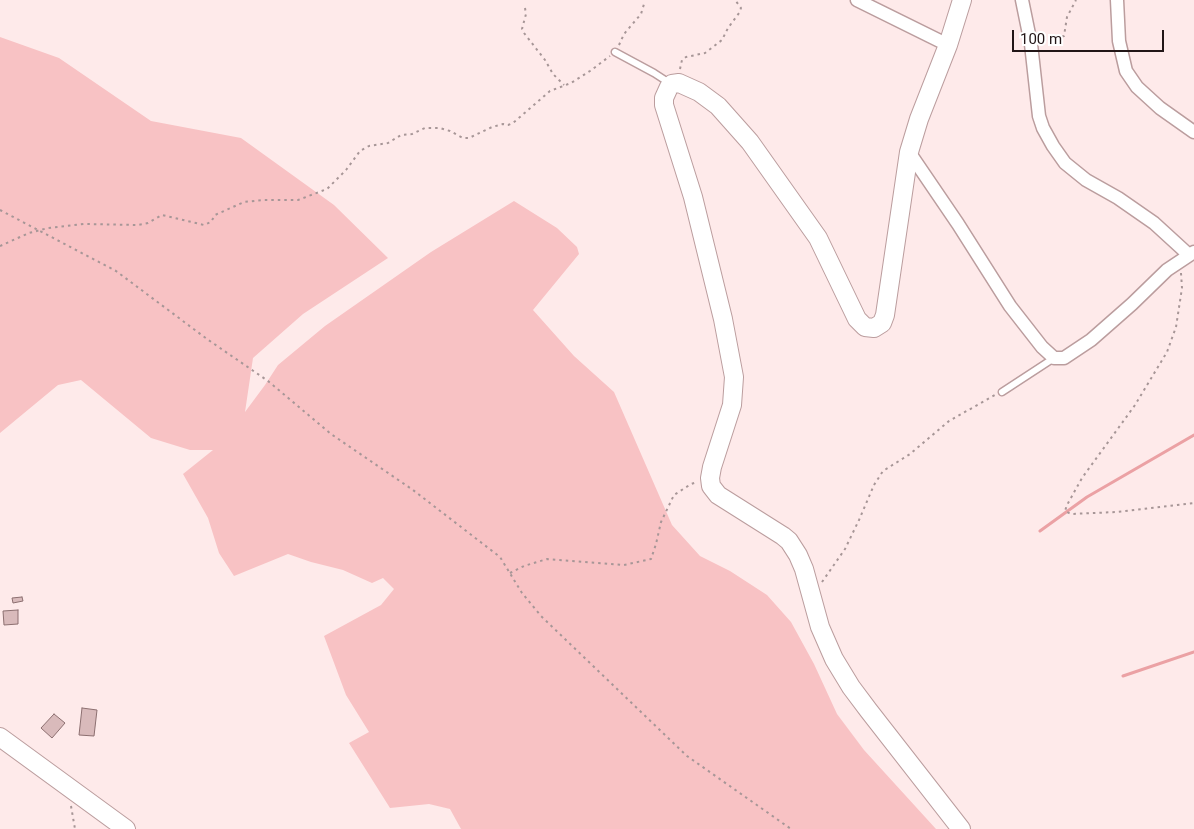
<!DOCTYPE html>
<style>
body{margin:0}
#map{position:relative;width:1194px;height:829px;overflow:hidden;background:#feeaea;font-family:Roboto,sans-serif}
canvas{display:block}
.scale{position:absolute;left:1012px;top:30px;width:152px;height:22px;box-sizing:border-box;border:2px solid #221617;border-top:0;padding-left:6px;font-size:15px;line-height:18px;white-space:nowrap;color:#221617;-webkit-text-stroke:4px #fff;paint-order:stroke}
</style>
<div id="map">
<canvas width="1194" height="829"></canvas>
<div class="scale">100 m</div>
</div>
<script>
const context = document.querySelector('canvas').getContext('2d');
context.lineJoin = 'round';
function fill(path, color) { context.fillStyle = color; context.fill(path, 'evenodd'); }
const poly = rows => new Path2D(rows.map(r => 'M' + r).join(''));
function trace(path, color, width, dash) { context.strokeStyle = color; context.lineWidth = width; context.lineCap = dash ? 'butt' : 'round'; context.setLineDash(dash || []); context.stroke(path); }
const green = poly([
 [0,37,59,58,151,121,241,138,334,205,388,258,303,314,253,358,245,412,265,385,278,365,325,326,431,252,514,201,557,228,577,247,579,254,533,310,574,356,614,392,672,525,700,556,730,571,767,595,791,622,814,664,837,714,864,750,936,829,461,829,450,809,429,804,390,808,349,743,369,732,346,695,324,636,381,605,394,589,383,578,372,583,343,570,311,562,288,554,234,576,219,553,208,518,183,474,213,450,190,450,151,438,81,380,58,385,0,433]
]);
const stream = poly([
 [1040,531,1087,497,1194,435],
 [1123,676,1194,652]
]);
const building = poly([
 [22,597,23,601,13,603,12,598,22,597],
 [18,610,18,624,4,625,3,611,18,610],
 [82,708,97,710,94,736,79,735,82,708],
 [54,714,65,723,52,738,41,728,54,714]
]);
const path = poly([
 [525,8,526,14,522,29,524,33,545,60,553,74,564,85],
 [1043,41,1064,36,1067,17,1076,0],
 [619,45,624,34,641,14,644,4],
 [680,69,682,60,686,57,705,53,722,40,728,28,739,13,741,8,735,0],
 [0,210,116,271,207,339,268,381,331,434,413,490,500,557,522,593,541,616,687,756,791,829],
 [0,246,29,233,48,228,84,224,138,225,148,223,162,215,204,225,211,222,215,215,244,202,263,200,298,200,327,189,346,170,360,151,369,146,388,143,401,135,412,134,425,128,440,128,450,131,463,138,469,138,492,127,503,124,508,125,513,123,550,91,571,83,590,71,610,56],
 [1181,273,1182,288,1176,327,1167,352,1135,405,1082,478,1067,505,1065,511,1071,514,1116,512,1194,503],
 [510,573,524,566,547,559,624,565,651,559,656,544,661,522,674,495,691,484,697,482],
 [822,582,845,549,859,520,874,485,883,471,910,454,949,421,995,395],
 [71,806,75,829]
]);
const lane = poly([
 [615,52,654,73,671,84],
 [1002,392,1054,358]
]);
const street = poly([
 [857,0,948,45],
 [1022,0,1031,44,1039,116,1043,128,1053,146,1065,163,1086,180,1118,198,1154,223,1189,255],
 [1117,0,1119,41,1126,71,1137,87,1160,108,1194,132],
 [909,152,958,224,1010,306,1042,347,1054,358,1064,358,1091,340,1132,304,1167,270,1194,252]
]);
const secondary = poly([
 [0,737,126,829],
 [961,829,869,711,851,687,834,659,820,627,804,569,798,555,789,541,783,536,718,495,711,486,710,478,712,467,732,405,734,377,723,319,693,197,664,105,664,98,669,87,672,84,679,83,699,92,718,106,750,142,818,238,857,319,865,327,874,328,882,323,885,315,909,152,919,119,948,45,962,0]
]);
fill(green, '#f8c2c4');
trace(stream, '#eba1a4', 3);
fill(building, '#d9babb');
trace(building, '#8c6f70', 1);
trace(lane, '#bb9d9e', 9);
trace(street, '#bb9d9e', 15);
trace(secondary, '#bb9d9e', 20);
trace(path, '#a79697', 2, [2.5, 4]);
trace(lane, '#fff', 6);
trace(street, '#fff', 12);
trace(secondary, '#fff', 18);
</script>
